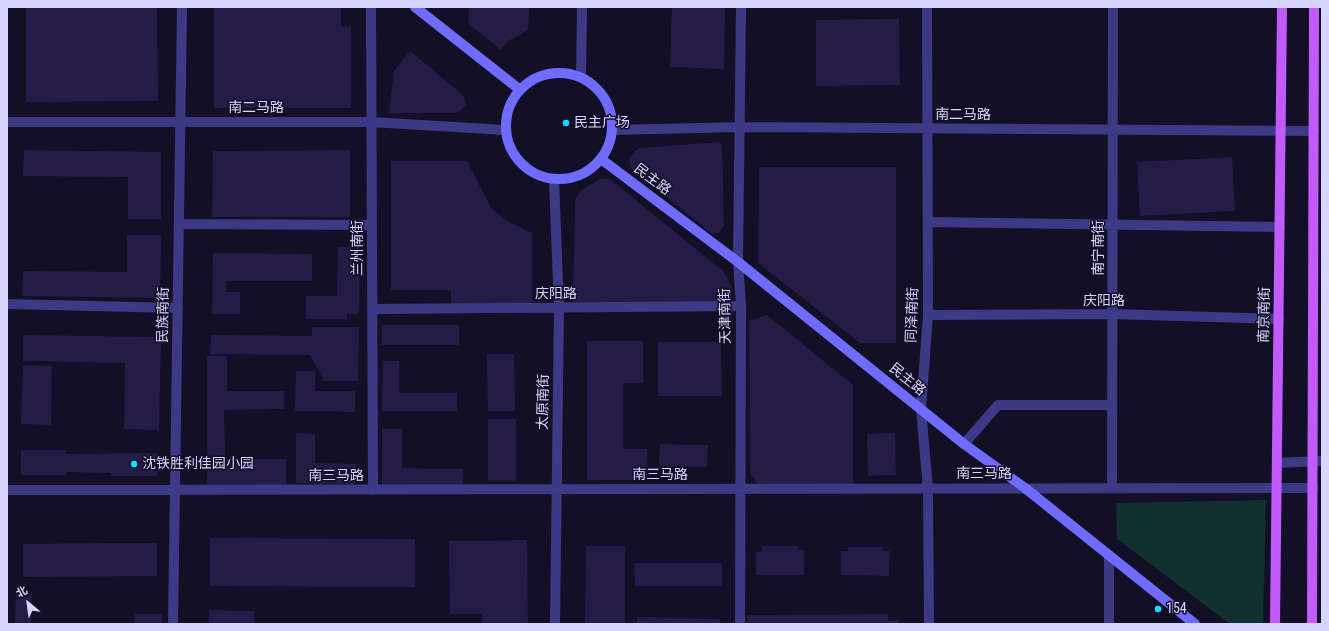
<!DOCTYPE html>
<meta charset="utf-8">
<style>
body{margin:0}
#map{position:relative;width:1329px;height:631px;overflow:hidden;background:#130f26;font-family:"Roboto Condensed","Noto Sans SC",sans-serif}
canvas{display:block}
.frame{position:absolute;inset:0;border:8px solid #d9d4ff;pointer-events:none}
.north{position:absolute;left:8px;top:583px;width:40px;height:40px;-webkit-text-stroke:3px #130f26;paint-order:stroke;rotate:331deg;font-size:11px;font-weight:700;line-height:16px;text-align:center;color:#d9d4ff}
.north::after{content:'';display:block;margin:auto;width:14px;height:18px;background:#d9d4ff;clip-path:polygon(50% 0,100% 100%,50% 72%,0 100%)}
</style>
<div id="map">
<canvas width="1329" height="631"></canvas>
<div class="frame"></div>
<div class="north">北</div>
</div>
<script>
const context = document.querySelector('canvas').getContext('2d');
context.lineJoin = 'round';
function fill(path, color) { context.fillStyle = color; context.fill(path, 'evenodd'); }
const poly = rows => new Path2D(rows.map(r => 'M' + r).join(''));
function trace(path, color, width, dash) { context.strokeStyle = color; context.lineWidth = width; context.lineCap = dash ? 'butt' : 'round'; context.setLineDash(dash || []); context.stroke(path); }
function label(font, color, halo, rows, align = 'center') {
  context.font = font + ' "Roboto Condensed","Noto Sans SC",sans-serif'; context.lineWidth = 3; context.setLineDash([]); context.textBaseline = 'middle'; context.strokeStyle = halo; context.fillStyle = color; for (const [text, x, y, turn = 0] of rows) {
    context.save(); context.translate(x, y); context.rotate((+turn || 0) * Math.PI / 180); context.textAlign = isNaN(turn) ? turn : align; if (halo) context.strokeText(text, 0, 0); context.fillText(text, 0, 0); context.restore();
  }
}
const green = poly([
 [1266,500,1263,624,1230,624,1117,539,1116,503]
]);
const building = poly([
 [26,7,157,7,158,101,26,102],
 [214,7,341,7,341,27,351,26,351,108,214,108],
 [469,7,529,7,528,30,508,41,501,50,468,23],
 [672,7,725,7,724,69,670,67],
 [899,19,900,85,816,86,816,20],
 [410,51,463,95,466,105,461,110,454,113,389,113,394,71],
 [720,142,722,146,724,225,719,233,712,234,630,167,629,159,635,151,640,148],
 [24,150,161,152,161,219,128,219,128,177,23,176],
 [350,150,350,217,212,217,213,151],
 [1232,157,1235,211,1140,216,1137,162],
 [391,161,467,161,491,208,509,222,532,233,532,304,451,304,451,290,391,290],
 [759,167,896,167,896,343,860,343,758,263],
 [609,178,724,272,732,288,730,297,722,304,573,302,575,201,580,191,600,179],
 [127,235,161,235,160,298,22,296,23,271,127,272],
 [338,247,360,247,359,314,347,314,347,319,306,319,306,296,337,296],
 [213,253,312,254,312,281,226,281,226,292,240,292,240,314,212,314],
 [767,315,853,385,853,488,760,488,750,473,749,321],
 [382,325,459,325,459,345,381,345],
 [312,327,359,327,358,381,324,381,310,355,210,354,211,335,312,336],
 [23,335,161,337,159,430,124,429,125,363,23,361],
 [587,341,643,341,643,383,623,383,623,449,647,449,647,480,587,480],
 [658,342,721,342,722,396,658,396],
 [487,354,514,354,515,411,488,411],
 [207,356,227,356,227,391,284,391,284,409,224,410,225,459,286,459,286,488,207,488],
 [383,361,399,361,399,393,457,393,457,411,382,411],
 [23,365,52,366,51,425,21,424],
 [296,371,315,371,315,391,355,391,355,412,295,411],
 [488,419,516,419,516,481,488,481],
 [382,429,402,429,402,468,463,469,463,488,382,488],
 [296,433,315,434,315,463,356,464,355,484,296,483],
 [895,433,896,475,868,476,867,434],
 [660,444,708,445,707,467,659,466],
 [21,450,66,450,66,454,157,453,157,476,111,476,111,473,66,472,66,475,21,475],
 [210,538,415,539,415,587,210,586],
 [527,540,528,624,482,624,482,614,450,614,449,541],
 [112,543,157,543,157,576,23,577,23,544],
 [586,546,625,546,625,624,585,624],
 [762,546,798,546,797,550,804,550,804,575,756,575,756,552,762,552],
 [848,547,883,547,883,551,890,551,889,576,841,575,841,551,848,551],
 [634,563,722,563,722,586,635,586],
 [16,592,32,592,31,624,15,624],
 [209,610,254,611,254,624,209,624],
 [135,614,162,614,162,624,134,624],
 [888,614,888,621,899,620,899,624,747,624,747,615],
 [637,617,720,619,720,624,637,624]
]);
const street = poly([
 [371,7,373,490],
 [927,7,928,315,921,409,928,489,929,624],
 [581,77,582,7],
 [7,122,371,122,505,130],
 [613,130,741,127,1314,131],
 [554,180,559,308,555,624],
 [928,222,1280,227],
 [179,224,372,225],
 [7,304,178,308],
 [372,309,741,306],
 [928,315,1113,314,1279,319],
 [964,444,998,405,1112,405],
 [1277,463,1322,461],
 [1112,488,1113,7],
 [7,490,1313,488],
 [1109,557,1109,624],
 [173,624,182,7],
 [740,624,741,306,738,262,741,7]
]);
const secondary = poly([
 [415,7,519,89],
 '506 126a53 53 0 1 1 106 0a53 53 0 1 1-106 0Z',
 [601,159,738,262,964,444,1025,488,1195,624]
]);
const primary = poly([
 [1275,624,1282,7],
 [1312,624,1314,7]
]);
const markers = [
 [566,123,4,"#00e5ff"],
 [134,464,4,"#00e5ff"],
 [1158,609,4,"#00e5ff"]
];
const streetNames = [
 ["南二马路",256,108],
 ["南二马路",963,115],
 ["民主路",652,180,37],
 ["兰州南街",358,248,-90],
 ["南宁南街",1099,248,-90],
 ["庆阳路",556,294],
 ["庆阳路",1104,301],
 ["民族南街",164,315,-89],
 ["同泽南街",913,315,-88],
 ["南京南街",1265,315,-89],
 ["天津南街",726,316,-91],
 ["民主路",907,380,39],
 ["太原南街",544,402,-89],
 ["南三马路",984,474],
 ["南三马路",660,475],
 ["南三马路",336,476]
];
const poiNames = [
 ["民主广场",574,123],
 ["沈铁胜利佳园小园",142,464],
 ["154",1166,609]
];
fill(green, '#12302f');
fill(building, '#241b47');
trace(street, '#3d3a85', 10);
trace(secondary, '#6f6bff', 10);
trace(primary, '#c25bff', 10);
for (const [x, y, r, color] of markers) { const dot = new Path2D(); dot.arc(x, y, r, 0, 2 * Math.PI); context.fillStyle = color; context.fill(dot); trace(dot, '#130f26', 1.5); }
label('14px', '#d9d4ff', '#130f26', streetNames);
label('14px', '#d9d4ff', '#130f26', poiNames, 'left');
</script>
